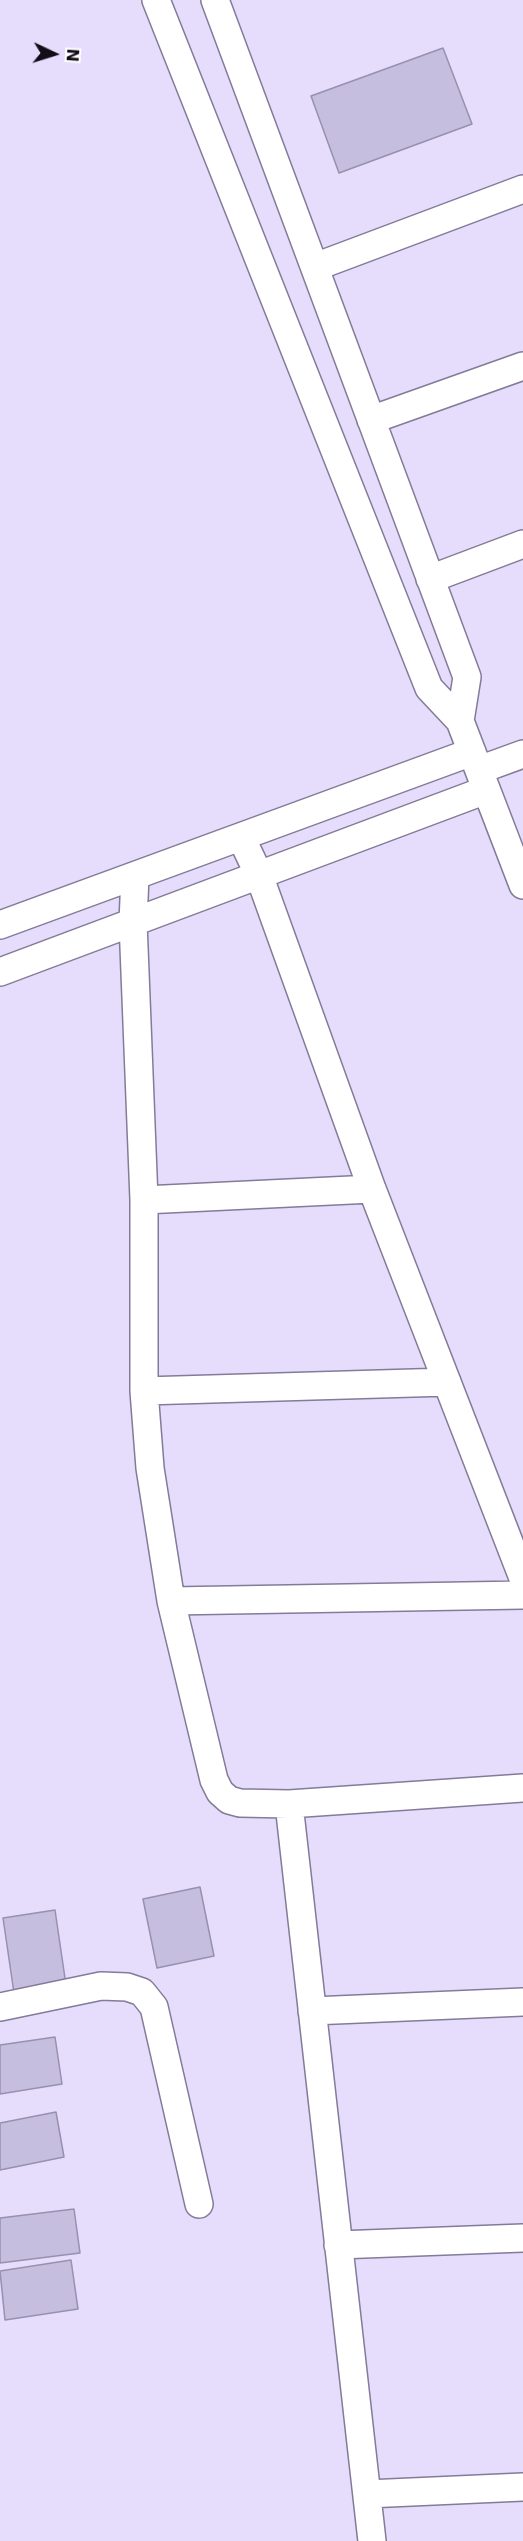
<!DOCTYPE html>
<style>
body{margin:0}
#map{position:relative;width:523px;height:2541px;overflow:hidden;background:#e6ddfd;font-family:"DejaVu Sans",sans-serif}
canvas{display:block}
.north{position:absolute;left:24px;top:24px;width:60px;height:60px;-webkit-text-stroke:4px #fff;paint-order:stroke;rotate:94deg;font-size:16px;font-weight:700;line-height:24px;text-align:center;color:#110e18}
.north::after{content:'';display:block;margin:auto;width:21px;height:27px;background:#110e18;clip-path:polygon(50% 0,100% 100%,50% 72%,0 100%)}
</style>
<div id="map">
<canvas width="523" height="2541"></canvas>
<div class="north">N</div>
</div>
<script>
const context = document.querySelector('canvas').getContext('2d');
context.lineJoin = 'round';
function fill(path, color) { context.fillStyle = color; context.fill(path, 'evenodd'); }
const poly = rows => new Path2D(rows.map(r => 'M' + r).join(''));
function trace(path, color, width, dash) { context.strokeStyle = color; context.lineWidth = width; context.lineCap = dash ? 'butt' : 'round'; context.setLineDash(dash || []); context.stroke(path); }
const building = poly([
 [443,48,472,124,339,173,311,96,443,48],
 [200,1887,214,1956,157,1968,143,1899,200,1887],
 [55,1910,66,1985,14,1993,3,1918,55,1910],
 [55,2037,62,2084,0,2094,0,2045,55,2037],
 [56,2112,64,2157,0,2170,0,2123,56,2112],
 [74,2209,80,2253,0,2263,0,2218,74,2209],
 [71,2260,78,2309,5,2320,0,2271,71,2260]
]);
const street = poly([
 [156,0,429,688,460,721,523,885],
 [215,0,467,677,460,721],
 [315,267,523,189],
 [371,420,523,366],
 [430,579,523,544],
 [479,770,523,754],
 [241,837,259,875,372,1189,523,1578],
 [135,876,133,922,144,1200,144,1391,150,1468,171,1601,214,1780,220,1792,229,1800,240,1803,289,1804,523,1788],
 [0,925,472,752],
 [0,972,486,790],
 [144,1200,372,1189],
 [144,1391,447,1382],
 [171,1601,523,1595],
 [289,1804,372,2541],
 [0,2007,101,1986,127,1987,142,1992,154,2007,199,2204],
 [312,2011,523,2002],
 [338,2245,523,2238],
 [367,2494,523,2487]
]);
fill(building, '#c5bede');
trace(building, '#9790ae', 1.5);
trace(street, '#837b98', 30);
trace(street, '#fff', 27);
</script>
